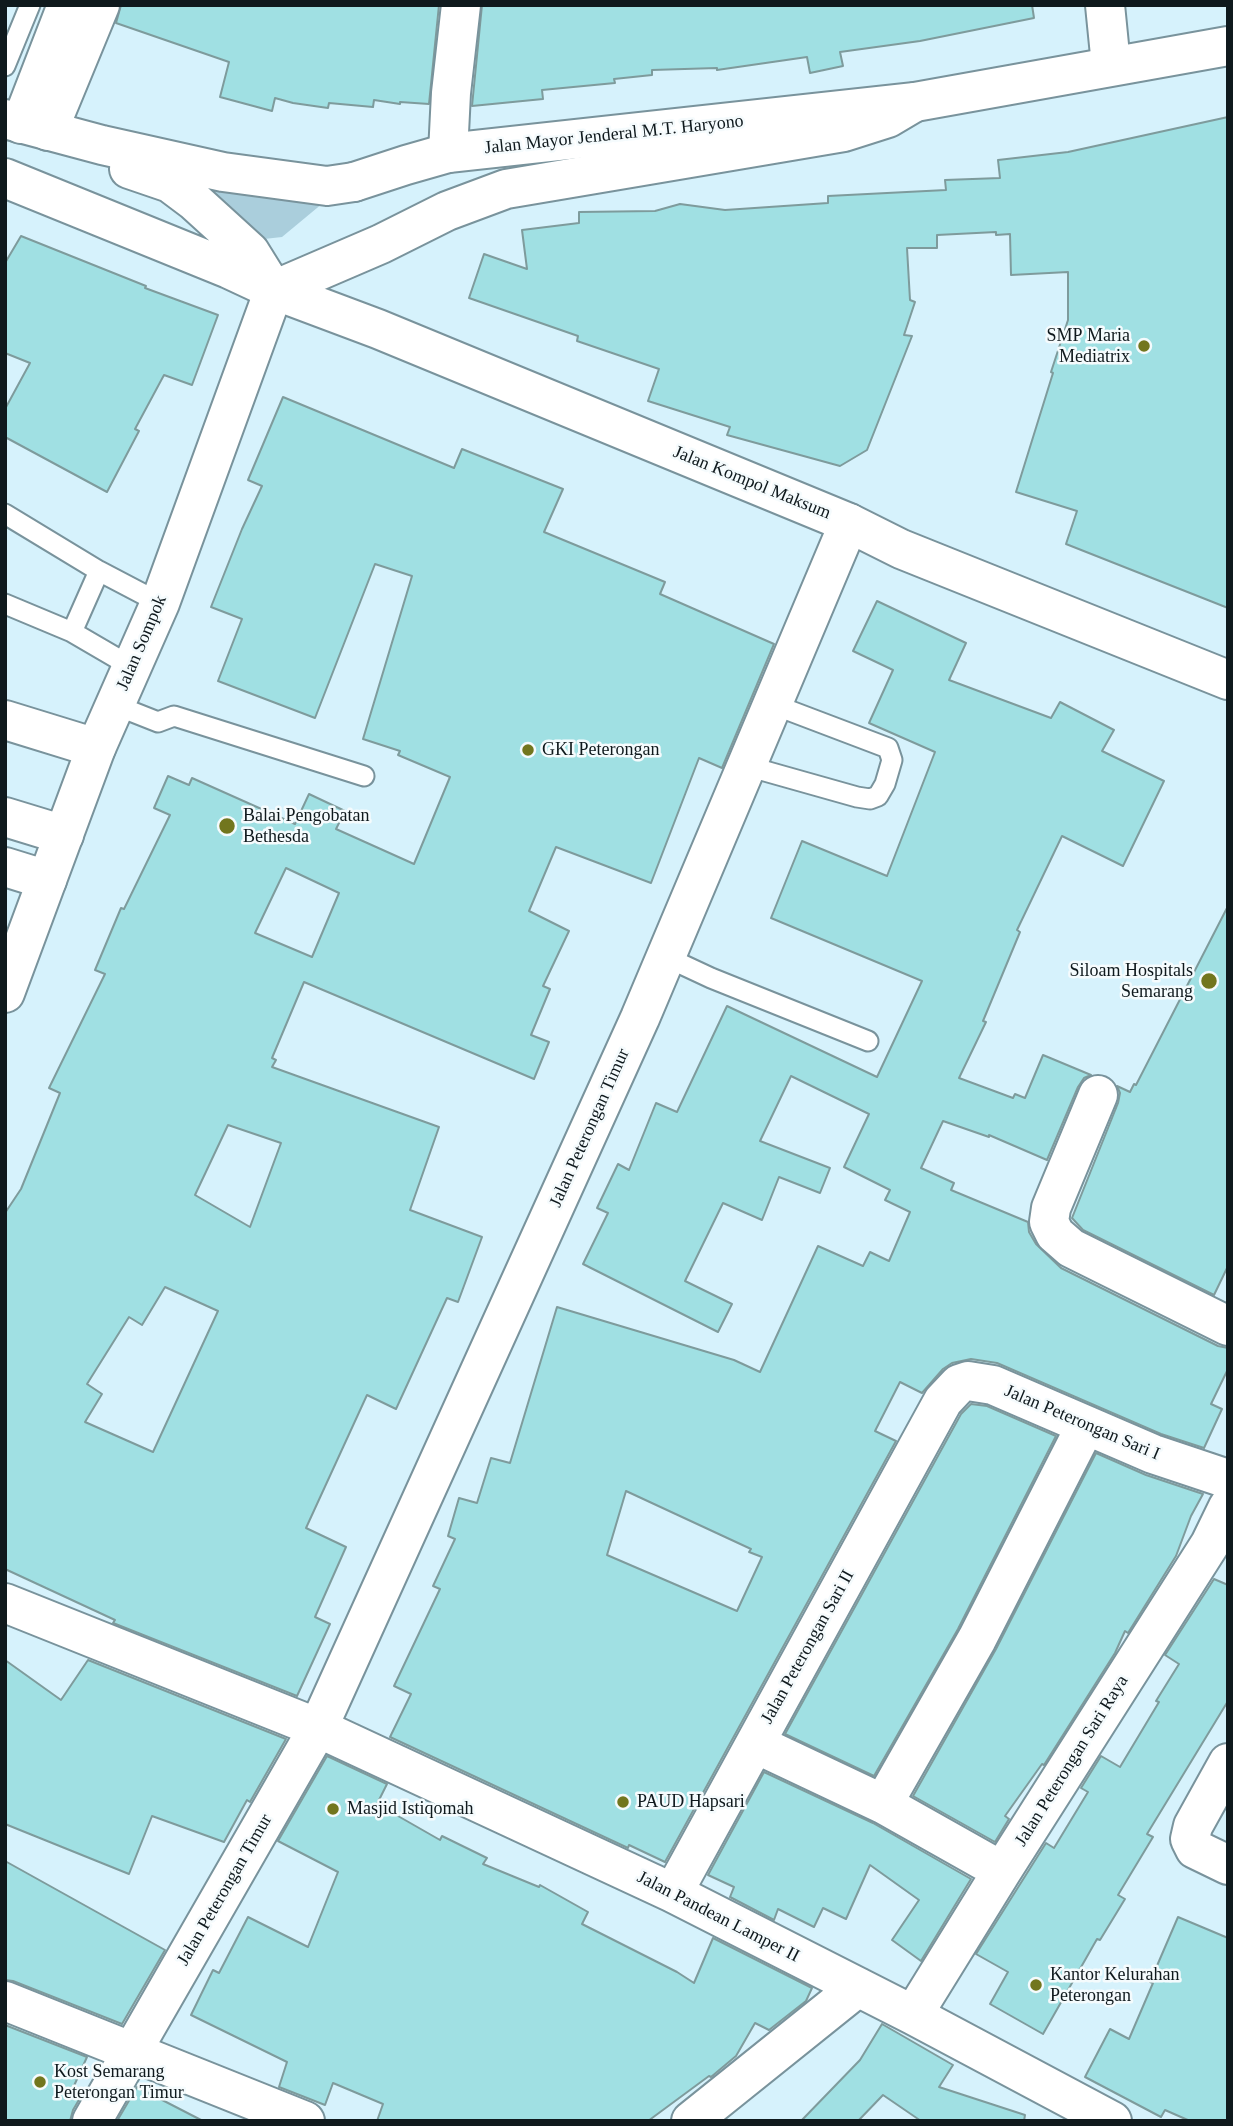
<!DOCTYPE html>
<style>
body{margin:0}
#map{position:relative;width:1233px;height:2126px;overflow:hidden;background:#d6f2fc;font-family:Georgia,serif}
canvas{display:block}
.frame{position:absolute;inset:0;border:7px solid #0f191d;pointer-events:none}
</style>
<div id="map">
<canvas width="1233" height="2126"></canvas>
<div class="frame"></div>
</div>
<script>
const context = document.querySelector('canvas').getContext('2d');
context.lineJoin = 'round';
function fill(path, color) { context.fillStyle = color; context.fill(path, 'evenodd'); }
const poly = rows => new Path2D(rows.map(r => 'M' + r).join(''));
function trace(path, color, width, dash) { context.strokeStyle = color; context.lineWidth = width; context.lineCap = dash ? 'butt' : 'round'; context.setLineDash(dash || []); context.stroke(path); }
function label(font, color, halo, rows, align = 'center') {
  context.font = font + ' Georgia,serif'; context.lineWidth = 5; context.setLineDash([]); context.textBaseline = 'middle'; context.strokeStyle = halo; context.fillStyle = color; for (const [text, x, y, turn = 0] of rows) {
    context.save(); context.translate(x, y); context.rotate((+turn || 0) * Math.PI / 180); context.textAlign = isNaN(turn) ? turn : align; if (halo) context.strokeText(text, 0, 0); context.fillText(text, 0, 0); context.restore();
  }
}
const green = poly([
 [212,188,323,203,282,237,264,239,251,232,212,198]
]);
const building = poly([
 [121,5,439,5,429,104,400,102,400,104,374,100,373,107,329,103,328,108,293,103,275,98,272,111,220,97,229,62,116,23,121,5],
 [482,5,1032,5,1034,18,920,41,840,52,843,66,810,73,807,57,717,70,717,68,652,70,652,75,614,79,615,83,542,90,543,99,472,106,482,5],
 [1228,117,1228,608,1066,544,1077,511,1016,492,1053,373,1051,372,1068,320,1068,272,1011,275,1010,234,996,235,996,232,937,235,937,248,907,248,910,300,915,302,904,335,912,336,867,450,840,466,727,435,730,427,648,401,659,369,577,341,578,336,469,298,484,254,527,269,522,230,579,223,579,212,655,211,680,204,725,210,828,203,828,196,946,190,945,180,1000,178,998,160,1068,152,1228,117],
 [21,236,146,286,145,288,218,315,192,385,164,375,135,429,139,431,107,492,5,437,5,409,30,363,5,353,5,263,21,236],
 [283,397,454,468,462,449,563,489,544,532,665,582,660,594,774,644,722,768,699,758,651,883,556,847,529,911,569,931,543,986,550,989,531,1035,549,1042,534,1079,304,982,272,1058,276,1060,272,1067,439,1127,410,1210,482,1237,458,1302,447,1298,396,1409,367,1395,306,1528,346,1547,315,1617,330,1624,297,1696,113,1623,115,1620,5,1569,5,1213,21,1189,60,1093,49,1088,105,974,95,970,121,908,124,909,170,815,154,808,168,776,189,785,192,778,295,824,309,794,345,811,336,829,414,864,450,777,398,755,400,751,363,739,412,576,375,564,315,718,218,681,242,619,211,607,242,529,262,486,248,480,283,397],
 [286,868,339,893,312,957,255,933,286,868],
 [228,1125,281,1143,250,1227,195,1195,228,1125],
 [165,1287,218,1311,153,1452,85,1422,102,1394,87,1384,129,1317,142,1325,165,1287],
 [877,601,966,643,949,680,1051,718,1060,702,1114,730,1102,751,1164,781,1123,866,1062,836,1017,930,1020,932,983,1021,986,1022,959,1078,1013,1098,1015,1094,1025,1098,1043,1055,1091,1075,1084,1078,1078,1087,1047,1160,989,1135,989,1137,943,1121,921,1168,954,1183,951,1190,1028,1222,1029,1232,1036,1244,1061,1268,1218,1346,1228,1348,1228,1369,1211,1404,1222,1409,1204,1448,1161,1434,997,1363,971,1359,952,1363,943,1369,922,1393,900,1382,875,1431,896,1441,665,1862,629,1845,628,1848,390,1737,411,1694,394,1686,440,1589,433,1586,455,1539,448,1536,459,1498,477,1503,491,1458,510,1463,557,1307,734,1360,760,1372,818,1246,863,1266,870,1252,889,1261,910,1212,885,1200,890,1190,844,1167,869,1114,791,1076,760,1141,830,1168,820,1193,779,1177,762,1220,723,1203,685,1281,732,1304,718,1332,583,1264,608,1213,597,1208,618,1164,629,1170,656,1103,677,1112,727,1006,877,1077,922,981,771,918,802,841,887,876,935,752,869,723,893,670,853,651,877,601],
 [626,1491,751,1549,749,1552,762,1557,737,1611,607,1555,626,1491],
 [1228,906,1228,1266,1214,1295,1083,1230,1072,1218,1118,1103,1120,1093,1117,1086,1130,1092,1134,1084,1136,1085,1228,906],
 [971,1404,987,1406,1056,1436,958,1629,874,1776,785,1734,961,1414,971,1404],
 [1096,1453,1146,1475,1203,1494,1191,1516,1176,1556,1128,1633,1125,1631,1115,1653,1044,1765,1042,1764,1005,1816,1009,1819,995,1842,913,1796,996,1649,1096,1453],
 [1214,1579,1228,1585,1228,1701,1147,1834,1153,1837,1118,1895,1125,1899,1100,1940,1097,1939,1043,2034,990,2004,1008,1972,976,1954,1046,1843,1054,1848,1088,1792,1081,1788,1101,1756,1120,1767,1159,1702,1156,1701,1179,1664,1165,1655,1214,1579],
 [5,1660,61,1700,88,1660,286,1739,250,1802,247,1800,224,1842,152,1816,129,1874,5,1824,5,1660],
 [327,1756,387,1784,377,1804,440,1840,442,1836,487,1858,483,1864,539,1887,540,1885,588,1912,582,1924,677,1972,694,1983,713,1938,812,1988,806,2001,769,2030,755,2023,736,2056,711,2077,709,2076,648,2121,377,2121,383,2104,333,2083,325,2105,279,2087,287,2062,191,2015,213,1970,219,1973,248,1917,308,1947,338,1872,278,1841,327,1756],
 [764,1772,873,1823,971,1879,921,1961,892,1940,919,1900,870,1865,846,1919,823,1908,814,1927,778,1909,774,1920,730,1897,734,1887,708,1875,764,1772],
 [5,1861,165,1950,122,2024,13,1981,5,1980,5,1861],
 [1178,1917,1228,1938,1228,2121,1190,2121,1165,2110,1161,2117,1085,2077,1110,2029,1129,2039,1153,1983,1150,1982,1178,1917],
 [882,2024,953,2065,939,2087,1025,2115,1024,2121,921,2121,883,2095,858,2121,801,2121,860,2060,882,2024],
 [5,2025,87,2057,73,2088,83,2093,73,2110,70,2121,5,2121,5,2025],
 [137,2087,203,2121,117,2121,137,2087]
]);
const lane = poly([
 [5,66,30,5],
 [5,514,99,571],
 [5,604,72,632],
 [132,667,72,632,99,571,160,603],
 [115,705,158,722,174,716,364,776],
 [747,766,857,797,870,799,878,796,885,784,892,760,888,748,772,704],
 [666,957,711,978,868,1041]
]);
const street = poly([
 [1105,5,1111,65],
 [21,124,67,5],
 [48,131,100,5],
 [5,720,96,748],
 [5,817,64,835],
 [5,867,47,880],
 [1098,1095,1051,1208,1049,1222,1055,1234,1071,1248,1228,1326],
 [5,1603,318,1728,673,1893,913,2015,1112,2121],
 [756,1744,883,1804,977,1639,1086,1425],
 [1228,1763,1193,1826,1190,1839,1195,1849,1228,1865],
 [883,1804,1002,1871],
 [673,1893,943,1401,959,1384,968,1381,993,1385,1153,1454,1228,1479],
 [5,2001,305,2121],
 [913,2015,1002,1871,1210,1544,1228,1507],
 [92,2121,318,1728,640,1018,849,523],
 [691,2121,858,1987]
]);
const secondary = poly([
 [448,153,451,93,461,5],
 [5,993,96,748,160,603,274,290]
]);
const primary = poly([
 [354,182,406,165,448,153,915,102,1228,46]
]);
const highway = poly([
 [5,119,102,145,223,172,327,186,354,182],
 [129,169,170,183,194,201,250,252,273,289],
 [5,178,229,269,274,290,378,329,849,523,901,549,1228,680],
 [274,290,381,244,447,211,506,189,844,132,888,118,915,102]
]);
const markers = [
 [1144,346,7,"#72761e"],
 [528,750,7,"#72761e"],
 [227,826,9,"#72761e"],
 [1209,981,9,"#72761e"],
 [623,1802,7,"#72761e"],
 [333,1809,7,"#72761e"],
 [1036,1985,7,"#72761e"],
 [40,2082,7,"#72761e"]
];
const streetNames = [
 ["Jalan Mayor Jenderal M.T. Haryono",614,135,-6],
 ["Jalan Kompol Maksum",752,483,22],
 ["Jalan Sompok",142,643,-67],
 ["Jalan Peterongan Timur",590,1128,-66],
 ["Jalan Peterongan Sari I",1082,1423,23],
 ["Jalan Peterongan Sari II",808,1647,-61],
 ["Jalan Peterongan Sari Raya",1072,1761,-58],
 ["Jalan Peterongan Timur",225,1890,-60],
 ["Jalan Pandean Lamper II",718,1917,27]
];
const poiNames = [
 ["SMP Maria",1130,336,"right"],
 ["Mediatrix",1130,357,"right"],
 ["GKI Peterongan",542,750],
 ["Balai Pengobatan",243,816],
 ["Bethesda",243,837],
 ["Siloam Hospitals",1193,971,"right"],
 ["Semarang",1193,992,"right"],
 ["PAUD Hapsari",637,1802],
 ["Masjid Istiqomah",347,1809],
 ["Kantor Kelurahan",1050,1975],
 ["Peterongan",1050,1996],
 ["Kost Semarang",54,2072],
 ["Peterongan Timur",54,2093]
];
fill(green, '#aacedc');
fill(building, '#a0e0e3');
trace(building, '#7e9b9c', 2);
trace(lane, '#79939c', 23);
trace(street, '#79939c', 42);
trace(secondary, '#79939c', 42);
trace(primary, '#79939c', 42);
trace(highway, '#79939c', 42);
trace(lane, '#fff', 19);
trace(street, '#fff', 38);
trace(secondary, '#fff', 38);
trace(primary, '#fff', 38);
trace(highway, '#fff', 38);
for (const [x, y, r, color] of markers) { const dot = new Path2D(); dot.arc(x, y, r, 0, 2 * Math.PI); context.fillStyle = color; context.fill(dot); trace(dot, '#f5fbfd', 2.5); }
label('18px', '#0f191d', '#f5fbfd', streetNames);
label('18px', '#0f191d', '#f5fbfd', poiNames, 'left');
</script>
